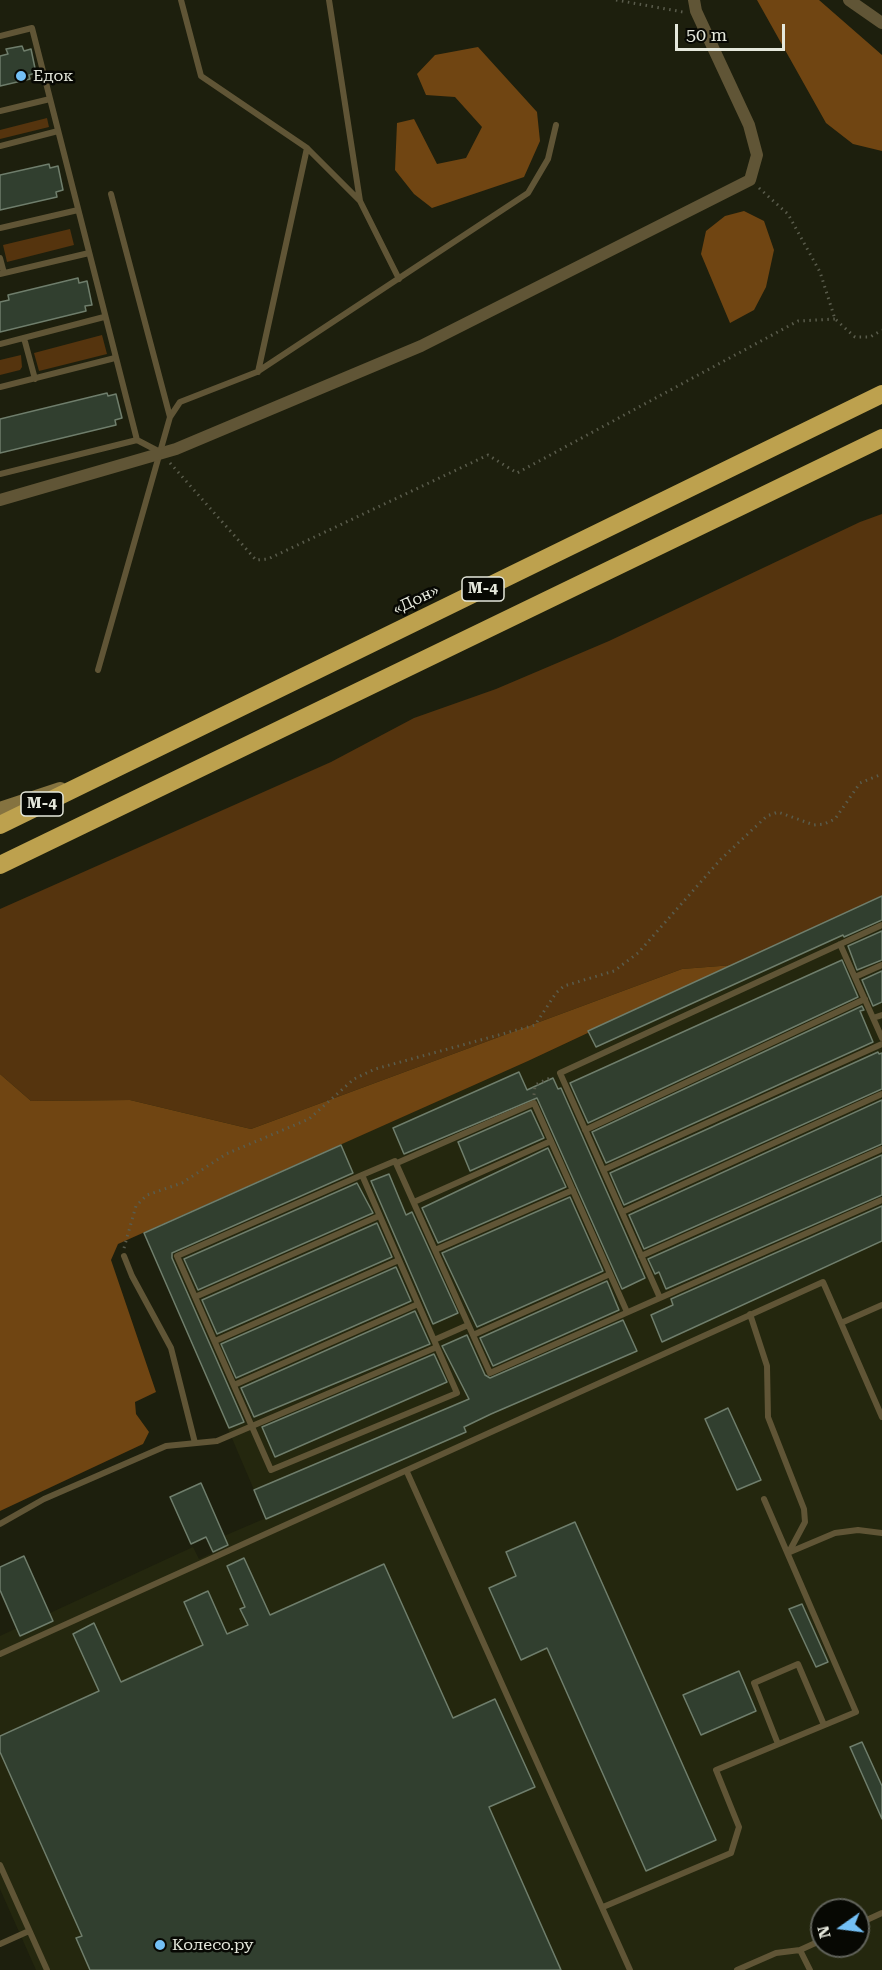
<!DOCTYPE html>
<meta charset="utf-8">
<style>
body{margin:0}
#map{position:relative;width:882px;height:1970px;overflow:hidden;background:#1d1f0d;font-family:"Roboto Serif",serif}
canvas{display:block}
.north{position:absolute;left:810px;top:1898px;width:60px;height:60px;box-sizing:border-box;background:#070803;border:2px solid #60625a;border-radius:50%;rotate:256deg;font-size:16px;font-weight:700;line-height:24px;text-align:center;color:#e5e8dc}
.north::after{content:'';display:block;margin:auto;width:21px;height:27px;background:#73c0f6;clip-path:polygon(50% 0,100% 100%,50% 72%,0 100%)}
.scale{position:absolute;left:675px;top:24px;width:110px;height:27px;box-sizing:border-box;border:3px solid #e5e8dc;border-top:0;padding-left:8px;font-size:18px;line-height:21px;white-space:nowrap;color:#e5e8dc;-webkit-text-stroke:4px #070803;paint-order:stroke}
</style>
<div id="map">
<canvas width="882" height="1970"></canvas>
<div class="north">N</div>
<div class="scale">50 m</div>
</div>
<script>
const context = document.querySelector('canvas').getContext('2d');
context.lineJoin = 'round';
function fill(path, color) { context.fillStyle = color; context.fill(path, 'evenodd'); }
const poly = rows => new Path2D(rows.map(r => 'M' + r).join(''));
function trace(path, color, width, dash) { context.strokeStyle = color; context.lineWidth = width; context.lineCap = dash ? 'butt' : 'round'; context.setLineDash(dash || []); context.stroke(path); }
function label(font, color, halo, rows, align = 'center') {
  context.font = font + ' "Roboto Serif",serif'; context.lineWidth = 5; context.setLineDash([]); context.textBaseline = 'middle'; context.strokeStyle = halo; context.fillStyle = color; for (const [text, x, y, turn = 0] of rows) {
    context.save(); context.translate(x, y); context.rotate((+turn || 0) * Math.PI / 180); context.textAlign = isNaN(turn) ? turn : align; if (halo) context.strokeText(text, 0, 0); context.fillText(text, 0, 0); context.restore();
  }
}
const built = poly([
 [882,896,882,1970,36,1970,0,1889,0,1636,17,1628,21,1636,53,1621,50,1613,193,1547,199,1559,228,1546,224,1536,266,1518,144,1232,528,1061],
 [822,1910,858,1910,858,1946,822,1946]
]);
const green = poly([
 [47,118,49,127,0,139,0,130],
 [70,229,74,245,7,262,3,245],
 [102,335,107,354,39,371,34,353],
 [21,355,22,367,20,370,0,375,0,360],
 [882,514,882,896,733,965,682,969,251,1129,130,1100,31,1101,0,1074,0,909,331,762,414,718,496,689,609,641,860,522]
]);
const forest = poly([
 [757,0,819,0,882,55,882,151,853,144,826,123],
 [478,47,537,112,540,141,524,177,432,208,414,194,395,170,397,123,414,119,437,164,466,158,482,127,455,97,426,95,417,74,435,55],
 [744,211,764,221,774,250,766,287,754,310,730,323,701,254,706,231,725,216],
 [733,965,528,1061,118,1244,111,1260,156,1392,135,1402,136,1414,149,1432,143,1444,0,1511,0,1074,31,1101,130,1100,251,1129,682,969]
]);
const building = poly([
 [22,46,24,51,31,49,36,73,29,75,30,79,0,86,0,56,8,54,6,49,22,46],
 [49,164,50,168,58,166,63,190,56,192,57,197,0,210,0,175,49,164],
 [78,278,79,283,87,281,92,305,85,306,86,311,0,332,0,302,9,300,8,295,78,278],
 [107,393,108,396,116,394,122,418,115,420,116,425,0,453,0,419,107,393],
 [882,896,882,920,844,937,843,935,596,1047,588,1031,882,896],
 [882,931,882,960,857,970,848,946,882,931],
 [842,960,858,997,588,1123,570,1083,842,960],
 [882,971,882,1002,873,1006,862,980,882,971],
 [862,1006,864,1010,860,1011,873,1042,606,1163,592,1132,862,1006],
 [878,1052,879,1054,882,1053,882,1089,624,1205,610,1173,878,1052],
 [519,1072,527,1090,553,1078,558,1089,561,1088,645,1278,622,1289,537,1098,404,1154,393,1128,519,1072],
 [882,1100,882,1144,644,1249,629,1215,882,1100],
 [531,1110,544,1138,470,1171,458,1142,531,1110],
 [341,1145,353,1173,172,1253,172,1258,244,1422,229,1428,144,1233,341,1145],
 [548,1148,566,1187,438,1243,422,1208,548,1148],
 [882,1155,882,1195,666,1289,659,1272,655,1274,648,1259,882,1155],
 [389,1174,406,1215,412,1212,458,1313,433,1324,371,1181,389,1174],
 [357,1183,373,1213,198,1290,184,1259,357,1183],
 [570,1197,603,1271,477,1327,442,1253,570,1197],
 [882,1206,882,1241,662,1342,651,1315,673,1305,671,1299,882,1206],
 [377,1223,392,1257,217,1334,202,1300,377,1223],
 [396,1267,411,1301,236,1378,221,1344,396,1267],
 [607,1281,619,1310,493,1366,480,1338,607,1281],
 [415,1311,430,1344,254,1417,241,1388,415,1311],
 [623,1320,637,1351,491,1414,464,1427,466,1432,266,1519,254,1490,469,1399,442,1346,467,1335,485,1375,490,1378,623,1320],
 [434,1354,447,1382,275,1457,262,1427,434,1354],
 [728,1408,761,1480,737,1490,705,1419,728,1408],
 [201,1483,228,1545,213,1552,206,1537,191,1544,170,1497,201,1483],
 [575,1522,716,1840,646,1871,547,1648,521,1660,489,1588,516,1576,506,1552,575,1522],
 [24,1556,53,1621,20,1636,0,1590,0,1567,24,1556],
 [244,1558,270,1615,384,1564,453,1718,495,1699,535,1787,489,1807,561,1970,90,1970,76,1938,82,1936,0,1752,0,1736,99,1691,73,1634,94,1623,121,1682,203,1645,184,1602,208,1591,227,1634,248,1625,240,1609,245,1607,227,1566,244,1558],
 [802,1604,828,1662,816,1667,789,1609,802,1604],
 [739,1671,756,1711,701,1735,683,1695,739,1671],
 [862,1742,882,1786,882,1819,850,1747,862,1742]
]);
const path = poly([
 [616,0,683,12],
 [759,188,788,214,820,272,835,319,855,337,870,337,882,330],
 [170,463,256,560,268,559,488,455,517,473,798,321,835,319],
 [534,1095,535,1085,552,1077],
 [124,1248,136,1206,147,1195,182,1183,226,1154,309,1119,354,1079,375,1069,535,1025,556,993,564,986,614,971,638,953,721,859,767,816,778,812,814,825,824,824,835,819,860,783,882,774]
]);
const lane = poly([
 [181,0,201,76,307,148,360,201],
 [329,0,360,201,399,279],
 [0,36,32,28,137,440],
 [0,111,50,99],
 [0,146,58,131],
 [111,194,170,417],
 [0,228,78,210],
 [0,258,4,273],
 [0,274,89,253],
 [24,338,35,379],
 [0,344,104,317],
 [258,372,307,148],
 [0,387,115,358],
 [0,474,137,440,160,452],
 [98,670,170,417,180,402,257,372,528,193,548,159,556,125],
 [840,944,882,1038],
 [855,977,882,965],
 [873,1018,882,1015],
 [585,1130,865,999],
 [397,1163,534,1103,627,1312],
 [603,1170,882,1044],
 [362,1175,457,1393,271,1470,177,1256,362,1175,395,1161,490,1373,882,1200],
 [414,1202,551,1141],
 [622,1212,882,1094],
 [435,1250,573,1190],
 [124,1256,132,1276,171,1348,195,1443],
 [641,1256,882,1149],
 [195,1297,379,1216],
 [660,1298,560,1073,882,925],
 [882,1305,841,1323,882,1417],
 [750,1314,767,1366,768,1417,804,1509,805,1522,789,1552],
 [473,1335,610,1274],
 [434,1340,468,1325],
 [215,1341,399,1260],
 [234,1385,418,1304],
 [407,1472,630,1970],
 [0,1524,44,1499,166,1446,217,1441,437,1347],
 [790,1552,835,1533,858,1530,882,1533],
 [0,1654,823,1282,841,1323],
 [778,1744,754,1683,798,1664,824,1725],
 [0,1865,47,1970],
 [603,1907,731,1853,739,1827,716,1770,856,1712,764,1499],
 [858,1924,882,1913],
 [0,1944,29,1931],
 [800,1950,810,1970],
 [737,1970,776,1953,800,1950,822,1940]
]);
const street = poly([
 [849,0,882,23],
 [0,500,176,449,421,346,750,180,757,155,749,125,696,11,694,0]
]);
const secondary = poly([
 [0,810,60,790]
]);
const highway = poly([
 [0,825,882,394],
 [0,865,882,438]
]);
const markers = [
 [21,76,6,"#73c0f6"],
 [160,1945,6,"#73c0f6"]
];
const shields = [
 [483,589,42],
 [42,804,42]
];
const shieldNames = [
 ["М-4",483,589],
 ["М-4",42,804]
];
const poiNames = [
 ["Едок",33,76],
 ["Колесо.ру",172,1945]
];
const streetNames = [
 ["«Дон»",416,600,-26]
];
fill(built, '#24270e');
fill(green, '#55340e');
fill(forest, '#704512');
fill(building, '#313f2f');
trace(building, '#6f7e6c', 1.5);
trace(path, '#5a5c4c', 3, [1.5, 4.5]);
trace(lane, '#605536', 6);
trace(street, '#605536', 12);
trace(secondary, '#857340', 16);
trace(highway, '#bda14e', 18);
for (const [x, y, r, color] of markers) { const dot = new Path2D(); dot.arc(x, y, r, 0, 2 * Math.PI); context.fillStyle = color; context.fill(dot); trace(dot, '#070803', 2); }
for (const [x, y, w] of shields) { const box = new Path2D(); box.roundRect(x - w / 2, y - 12, w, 24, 4.5); context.fillStyle = '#070803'; context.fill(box); trace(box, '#e5e8dc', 1.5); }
label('bold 15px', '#e5e8dc', null, shieldNames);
label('16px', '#e5e8dc', '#070803', poiNames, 'left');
label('16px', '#e5e8dc', '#070803', streetNames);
</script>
